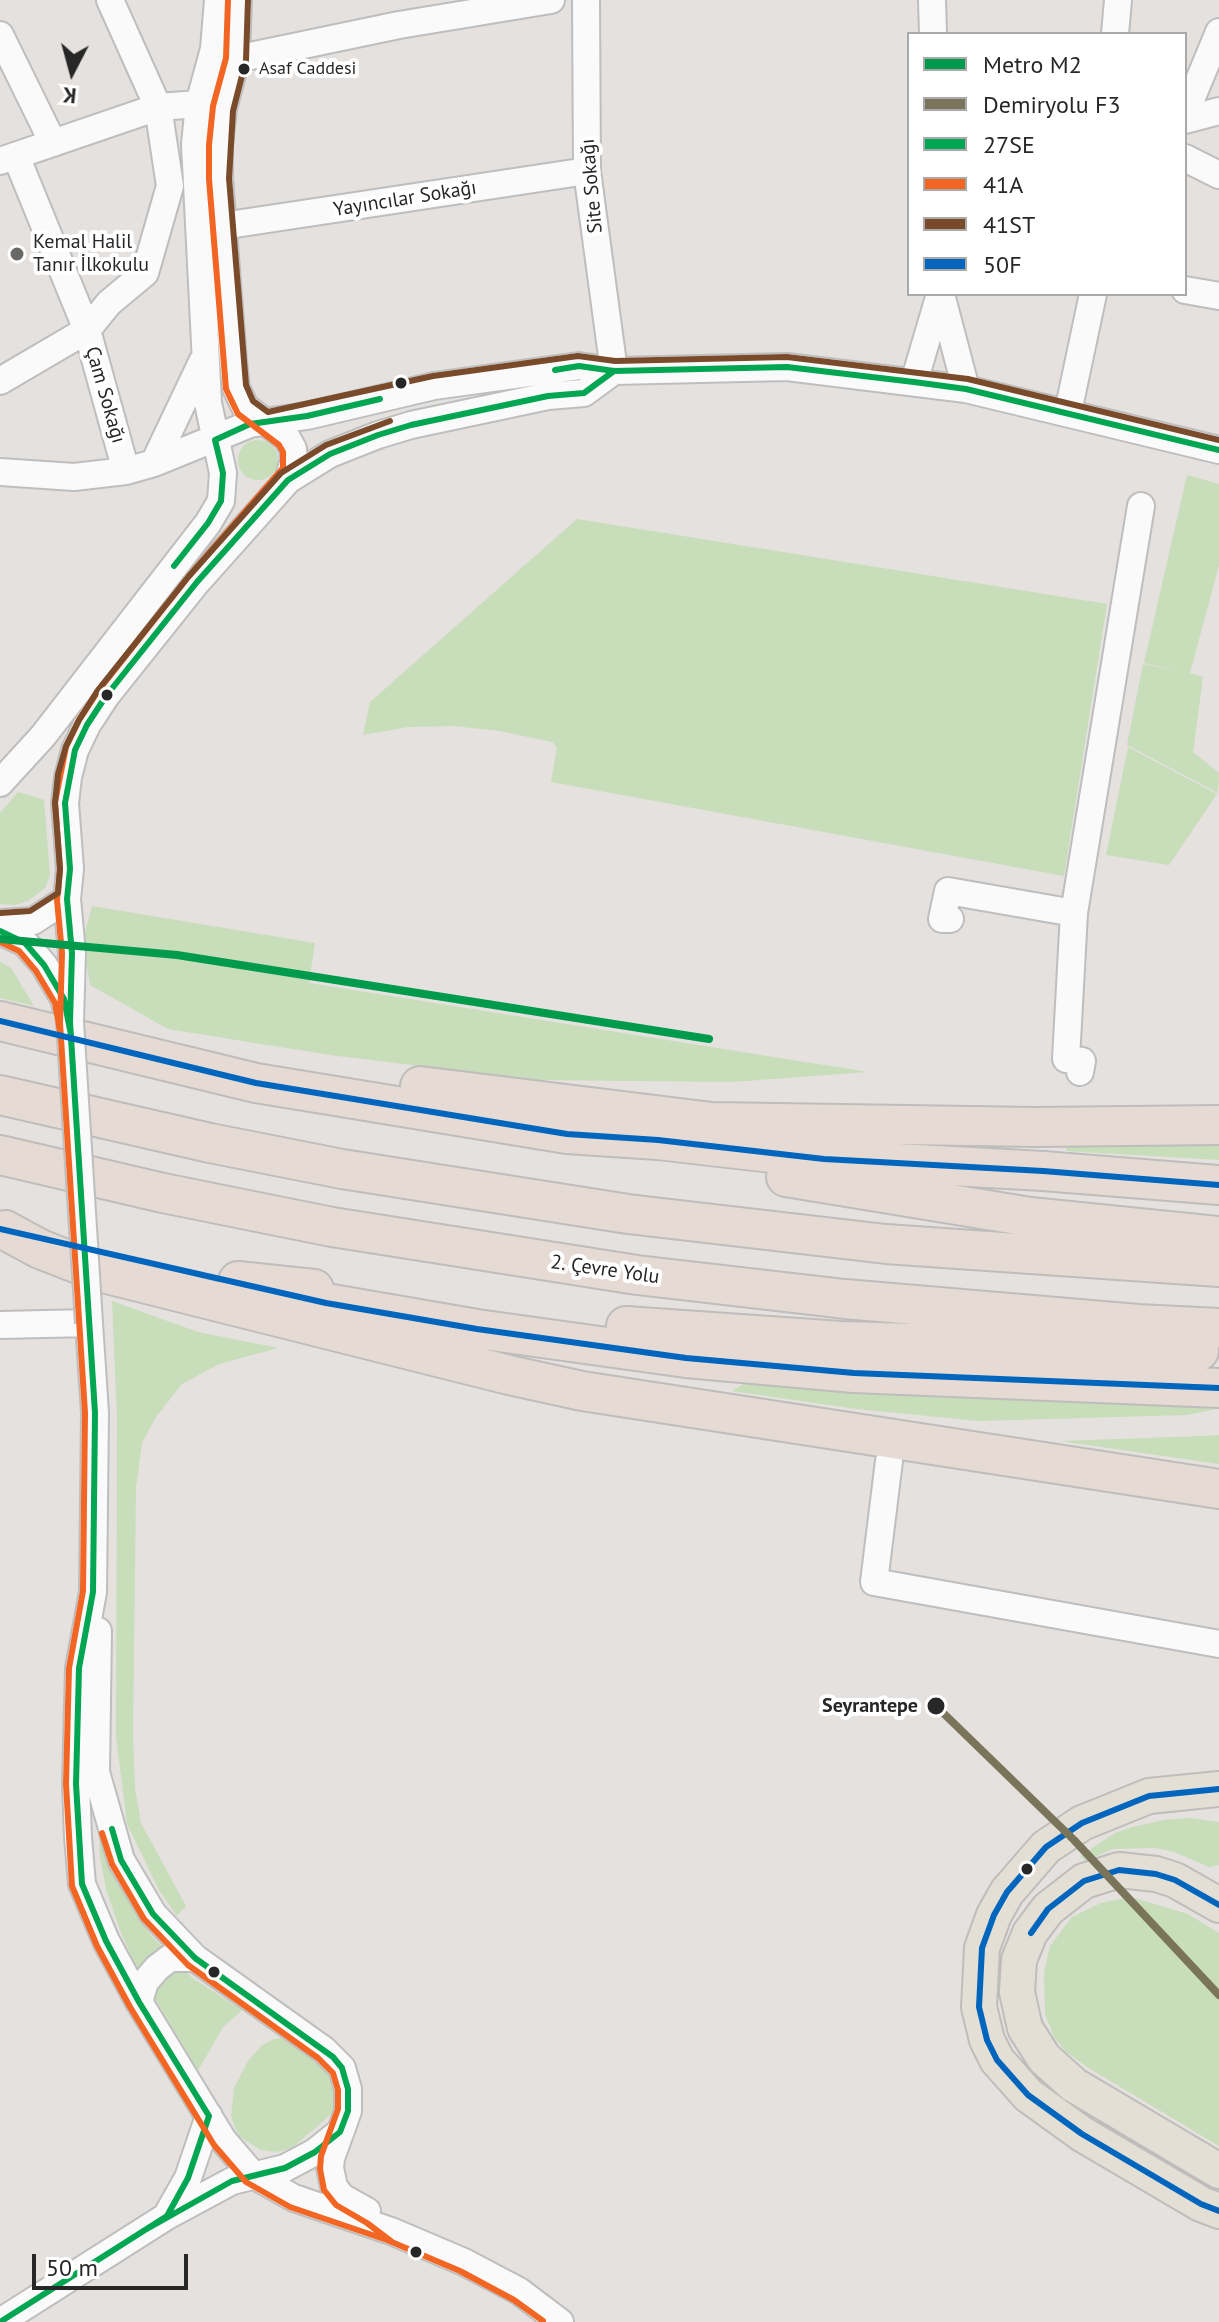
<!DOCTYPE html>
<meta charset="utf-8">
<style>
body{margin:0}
#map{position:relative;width:1219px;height:2322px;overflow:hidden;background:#e4e1de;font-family:"PT Sans",sans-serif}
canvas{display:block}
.legend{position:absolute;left:907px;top:32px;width:280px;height:264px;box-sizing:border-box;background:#fff;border:2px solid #a9a9a9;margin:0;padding:10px 14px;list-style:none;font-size:24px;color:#272727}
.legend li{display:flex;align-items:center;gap:16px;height:40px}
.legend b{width:40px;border:2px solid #a9a9a9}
.north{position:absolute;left:32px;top:32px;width:80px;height:80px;-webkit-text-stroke:6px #fff;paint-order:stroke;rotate:186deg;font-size:22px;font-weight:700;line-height:32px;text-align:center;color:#272727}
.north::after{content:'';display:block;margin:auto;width:28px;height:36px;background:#272727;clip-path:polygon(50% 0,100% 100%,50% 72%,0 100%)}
.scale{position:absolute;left:32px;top:2254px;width:156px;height:36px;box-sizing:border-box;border:4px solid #272727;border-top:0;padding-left:10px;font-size:24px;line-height:28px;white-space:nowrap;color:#272727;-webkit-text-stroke:6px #fff;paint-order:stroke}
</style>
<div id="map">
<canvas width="1219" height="2322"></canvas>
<ul class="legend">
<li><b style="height:10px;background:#009a4c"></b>Metro M2</li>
<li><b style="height:10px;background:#7a745a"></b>Demiryolu F3</li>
<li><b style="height:10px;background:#00a651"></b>27SE</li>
<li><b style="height:10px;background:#f26522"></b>41A</li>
<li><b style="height:10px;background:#7a4b2a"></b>41ST</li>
<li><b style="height:10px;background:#0065bd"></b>50F</li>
</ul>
<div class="north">K</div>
<div class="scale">50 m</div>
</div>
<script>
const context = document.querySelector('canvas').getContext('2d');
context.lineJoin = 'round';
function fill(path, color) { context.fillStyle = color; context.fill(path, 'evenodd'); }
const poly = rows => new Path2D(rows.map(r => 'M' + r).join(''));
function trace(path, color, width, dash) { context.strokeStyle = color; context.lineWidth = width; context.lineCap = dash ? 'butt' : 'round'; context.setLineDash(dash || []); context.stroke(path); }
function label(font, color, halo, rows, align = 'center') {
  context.font = font + ' "PT Sans",sans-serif'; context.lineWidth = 8; context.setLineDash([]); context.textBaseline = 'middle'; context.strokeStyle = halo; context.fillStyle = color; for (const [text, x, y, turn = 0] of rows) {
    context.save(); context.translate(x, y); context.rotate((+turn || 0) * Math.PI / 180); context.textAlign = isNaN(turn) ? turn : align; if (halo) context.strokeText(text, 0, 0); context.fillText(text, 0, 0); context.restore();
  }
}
const green = poly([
 '238 460a20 20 0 1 1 40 0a20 20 0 1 1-40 0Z',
 [1187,475,1219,484,1219,565,1190,673,1203,677,1193,752,1219,773,1218,793,1127,745,1143,664,1179,671,1144,663],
 [577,519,1107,604,1064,876,551,782,557,747,552,742,500,731,453,726,408,727,363,735,370,702],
 [1128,747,1217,794,1169,865,1106,855],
 [18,792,44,800,50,875,45,888,28,901,15,905,0,904,0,813],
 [92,906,315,943,309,983,868,1072,732,1082,536,1080,330,1055,168,1029,90,985,83,939],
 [0,962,11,968,34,1006,0,998],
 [1219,1139,1219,1160,1066,1151,1066,1142],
 [112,1301,198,1332,278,1348,219,1364,182,1384,156,1417,142,1443,136,1487,133,1734,135,1789,141,1823,186,1906,177,1916,159,1890,127,1824,116,1736,117,1416],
 [750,1380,1217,1409,1187,1415,978,1421,857,1409,732,1391],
 [1219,1435,1219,1464,1060,1441,1202,1436],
 [1189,1818,1219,1822,1219,1865,1209,1867,1174,1852,1156,1848,1112,1849,1086,1861,1080,1856,1115,1833,1132,1827,1164,1820],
 [99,1834,126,1894,150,1934,191,1977,242,2010,223,2027,198,2071,136,1967,120,1930,106,1889,100,1857],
 [1131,1897,1188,1914,1219,1933,1219,2146,1087,2067,1065,2051,1054,2037,1045,2014,1044,1972,1050,1946,1072,1917,1101,1903],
 [291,2036,338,2066,336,2105,329,2116,292,2148,276,2152,261,2150,240,2137,236,2130,231,2116,234,2088,248,2061,262,2045,274,2039]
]);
const minor = poly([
 [110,0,158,107,170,186,145,273,109,303,87,330,126,471],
 [238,0,236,59,223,109,219,145,219,178,233,361,236,388,245,407,287,438,293,449,294,460,288,480],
 [586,0,587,171,614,371],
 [932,0,933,34],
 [1115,34,1118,0],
 [0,35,53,143],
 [236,59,399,25,551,0],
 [1185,114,1219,32],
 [1185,120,1219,111],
 [1185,158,1219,175],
 [0,161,158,107,199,104],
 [222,226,587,171],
 [1185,290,1219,296],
 [941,294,966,389],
 [0,381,87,330,16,156],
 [914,382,940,294],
 [1068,412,1093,294],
 [154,463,202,362],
 [0,472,74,477,126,471,154,463,250,424,307,416,434,386,579,366,614,371,787,367,966,389,1219,450],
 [0,783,43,736,208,523,221,501,223,473,208,403,195,144,199,104,214,49,218,0],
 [950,919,942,919,948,891,1074,913],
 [0,923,33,921,67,899],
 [0,931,25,943,44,965,64,999,67,1010],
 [70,1022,72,953,67,899,70,869,65,803,68,777,75,750,87,725,106,696,197,582,288,480,330,454,378,435,411,425,548,396,584,393,614,371],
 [1080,1072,1082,1061,1066,1059,1074,913,1141,506],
 [0,1325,89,1323,95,1413,93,1592,79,1668,76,1784,78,1837,82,1884,106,1941,139,2002,223,2140,253,2175,294,2198,391,2231,464,2262,519,2291,560,2322],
 [889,1461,874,1582,1219,1644],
 [98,1631,96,1772,121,1860,153,1914,195,1958,324,2050,342,2068,348,2089,348,2111,331,2158,330,2168,334,2187,342,2197,367,2211],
 [139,2002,145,1982,157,1968,170,1958,195,1958],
 [167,2215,188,2178,209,2116],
 [0,2322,167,2216,232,2181,285,2168,315,2152,340,2132]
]);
const major = poly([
 [1219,1789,1149,1796,1082,1823,1046,1847,1007,1892,994,1915,982,1948,979,2007,987,2040,997,2060,1028,2095,1082,2134,1201,2204,1219,2211],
 [1219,1905,1175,1880,1156,1874,1119,1870,1084,1881,1048,1909,1030,1933,1019,1960,1017,1992,1025,2028,1044,2058,1074,2085,1219,2171]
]);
const highway = poly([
 [0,1021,256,1083,567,1134,658,1140,824,1159,1043,1171,1219,1185],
 [420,1086,712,1122,1035,1127,1219,1125],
 [0,1095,210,1143,342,1169,628,1214,886,1244,1219,1267],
 [0,1155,163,1193,332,1227,637,1275,845,1299,1138,1324,1219,1328],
 [786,1177,1030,1217,1219,1236],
 [5,1230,40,1249,99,1272,509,1375,582,1391,1219,1489],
 [238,1281,314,1289],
 [287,1294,326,1303,477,1329,686,1358,854,1373,1219,1388],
 [626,1326,841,1341,1199,1351]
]);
const minorBridge = poly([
 [70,1022,89,1323]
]);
const bus1 = poly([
 [555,370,579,366,614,371,787,367,914,382,966,389,1219,450],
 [174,566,208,523,221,501,223,473,215,440,250,424,307,416,380,399],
 [0,931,25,943,44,965,64,999,71,1035],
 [112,1829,121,1860,153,1914,195,1958,333,2057,342,2068,348,2089,348,2111,340,2132,315,2152,285,2168,232,2181,145,2230],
 [0,2322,167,2216,188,2178,209,2116,139,2002,106,1941,82,1884,76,1784,79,1668,93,1592,95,1413,70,1022,72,953,67,899,70,869,65,803,75,750,87,725,106,696,197,582,288,480,330,454,378,435,411,425,548,396,584,393,614,371]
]);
const bus2 = poly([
 [228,0,226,58,213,106,209,145,209,179,226,389,238,414,279,445,283,452,283,468,189,576,98,691,79,720,66,747,55,802,60,869,57,900,62,953,60,1023,85,1413,83,1591,69,1668,66,1784,72,1886,97,1946,130,2007,214,2145,246,2182,290,2207,387,2240,460,2271,514,2300,543,2321],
 [0,942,19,951,36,971,55,1003,61,1037],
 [102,1833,112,1864,144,1919,188,1965,318,2058,333,2073,338,2090,338,2109,321,2156,320,2169,324,2190,336,2205,367,2223,392,2242]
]);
const bus3 = poly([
 [248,0,246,60,233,111,229,178,246,385,253,401,268,412,433,376,578,356,615,361,787,357,968,379,1219,440],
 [0,913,30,911,58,893,60,869,55,803,58,774,66,746,79,720,98,690,189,576,281,473,326,445,390,421]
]);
const bus4 = poly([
 [0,1021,256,1083,567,1134,658,1140,824,1159,1043,1171,1219,1185],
 [0,1229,326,1303,477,1329,686,1358,854,1373,1219,1388],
 [1219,1789,1149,1796,1082,1823,1046,1847,1007,1892,994,1915,982,1948,979,2007,987,2040,997,2060,1028,2095,1082,2134,1201,2204,1219,2211],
 [1031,1933,1048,1909,1084,1881,1119,1870,1156,1874,1175,1880,1219,1905]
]);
const rail1 = poly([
 [936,1706,1074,1840,1219,1995]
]);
const metro1 = poly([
 [0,939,177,955,709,1039]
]);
const markers = [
 [244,69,7,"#272727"],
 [17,254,8,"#696867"],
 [401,383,7,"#272727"],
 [107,695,7,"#272727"],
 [936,1706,10,"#272727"],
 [1027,1869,7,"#272727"],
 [214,1972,7,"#272727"],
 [416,2252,7,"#272727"]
];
const busNames = [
 ["Asaf Caddesi",259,69]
];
const streetNames = [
 ["Site Sokağı",592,186,-95],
 ["Yayıncılar Sokağı",405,199,-9],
 ["Çam Sokağı",105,395,74],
 ["2. Çevre Yolu",605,1270,8]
];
const poiNames = [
 ["Kemal Halil",33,242],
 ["Tanır İlkokulu",33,265]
];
const stopNames = [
 ["Seyrantepe",918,1706]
];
fill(green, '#c8ddb9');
trace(minor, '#bebebf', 30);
trace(major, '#bebdbc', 38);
trace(highway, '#bebdbc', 42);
trace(minor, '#fbfafa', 26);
trace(major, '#e3dfd4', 34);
trace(highway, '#e6dbd4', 38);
trace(minorBridge, '#bebebf', 30, []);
trace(minorBridge, '#fbfafa', 26);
trace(bus1, '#00a651', 6);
trace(bus2, '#f26522', 6);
trace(bus3, '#7a4b2a', 6);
trace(bus4, '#0065bd', 6);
trace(rail1, '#7a745a', 8);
trace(metro1, '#009a4c', 8);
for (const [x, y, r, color] of markers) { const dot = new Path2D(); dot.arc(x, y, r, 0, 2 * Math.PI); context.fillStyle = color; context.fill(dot); trace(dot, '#fff', 3); }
label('18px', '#272727', '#fff', busNames, 'left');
label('20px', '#272727', '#fff', streetNames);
label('20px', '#272727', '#fff', poiNames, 'left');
label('bold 20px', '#272727', '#fff', stopNames, 'right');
</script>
